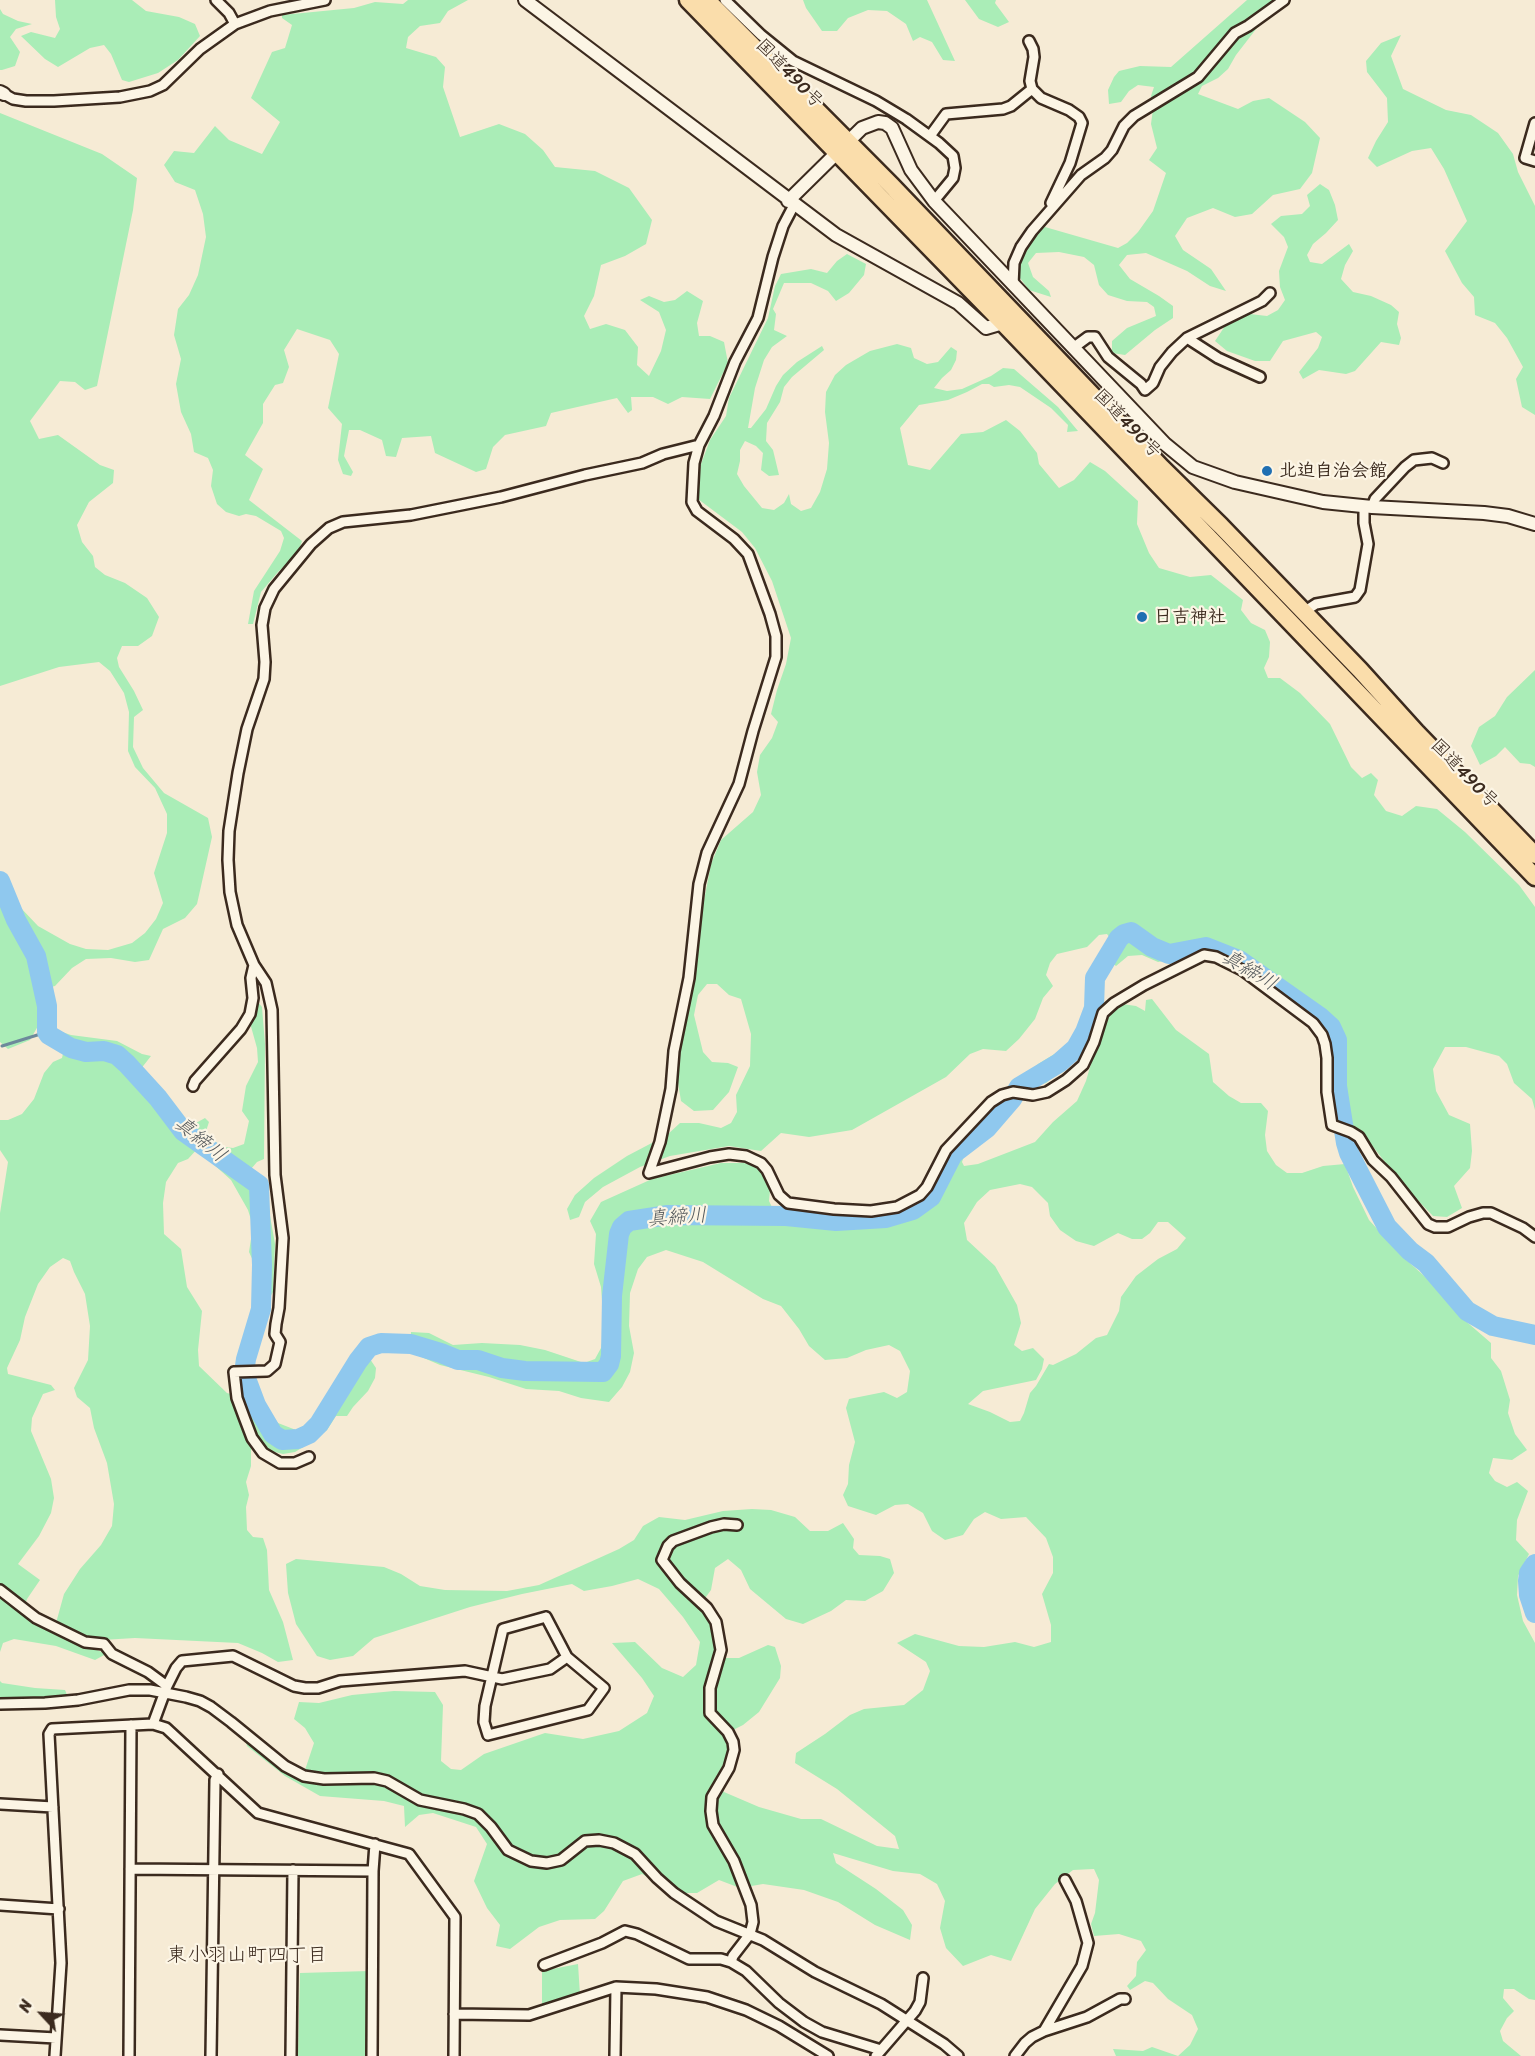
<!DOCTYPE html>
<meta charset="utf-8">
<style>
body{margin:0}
#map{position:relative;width:1535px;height:2056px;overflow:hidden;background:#f6ebd5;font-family:Sriracha,sans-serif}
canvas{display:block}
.north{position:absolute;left:12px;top:1984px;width:60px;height:60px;-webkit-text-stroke:4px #fcf5e5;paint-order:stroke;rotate:296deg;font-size:16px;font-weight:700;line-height:24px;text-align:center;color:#3b2a1e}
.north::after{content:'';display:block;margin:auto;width:21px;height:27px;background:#3b2a1e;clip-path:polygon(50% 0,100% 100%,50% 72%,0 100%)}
</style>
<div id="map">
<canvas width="1535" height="2056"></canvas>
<div class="north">N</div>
</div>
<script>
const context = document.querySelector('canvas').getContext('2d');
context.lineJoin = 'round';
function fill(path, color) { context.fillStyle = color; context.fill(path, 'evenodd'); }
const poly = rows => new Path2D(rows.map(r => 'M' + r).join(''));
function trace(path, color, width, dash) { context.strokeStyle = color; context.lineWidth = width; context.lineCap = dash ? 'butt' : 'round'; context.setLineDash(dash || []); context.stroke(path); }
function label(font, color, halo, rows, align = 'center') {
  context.font = font + ' Sriracha,"Klee One",sans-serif'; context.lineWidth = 4.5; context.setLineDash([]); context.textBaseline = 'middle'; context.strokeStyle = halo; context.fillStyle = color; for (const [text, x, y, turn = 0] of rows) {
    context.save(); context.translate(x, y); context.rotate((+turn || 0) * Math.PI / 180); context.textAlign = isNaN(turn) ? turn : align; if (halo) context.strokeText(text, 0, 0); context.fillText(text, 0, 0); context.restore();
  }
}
const green = poly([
 [55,0,132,0,146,11,179,17,195,24,200,36,178,60,158,73,129,82,122,80,111,54,104,45,90,48,58,67,45,59,21,36,31,32,55,38,60,29,56,17],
 [408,0,468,0,448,11,440,23,420,26,408,37,406,48,436,57,445,67,443,87,460,137,499,124,525,134,543,150,555,167,595,171,629,188,652,220,646,244,625,256,601,265,594,296,584,316,590,329,606,324,625,330,638,347,637,365,649,376,661,351,666,330,659,312,640,300,649,296,664,302,675,300,687,291,703,301,697,323,699,336,710,336,724,342,728,363,710,399,682,397,668,404,653,397,631,397,632,410,628,413,617,398,551,413,546,426,505,435,493,447,486,469,476,472,435,453,431,436,402,438,396,457,386,456,382,440,360,430,349,430,344,456,353,472,351,476,343,474,338,460,342,424,328,408,339,354,330,340,297,329,284,350,289,367,283,383,275,385,263,404,263,423,245,455,263,469,249,500,302,541,298,553,278,572,261,592,253,624,248,624,254,591,280,551,284,538,281,531,256,516,246,514,239,516,226,512,217,504,211,486,213,470,208,458,194,452,191,434,181,412,176,384,181,359,174,335,178,309,189,295,198,275,206,237,203,214,195,190,175,182,164,165,174,151,194,153,215,126,229,140,262,154,280,122,251,98,272,52,285,48,292,25,282,18,282,15,354,8,375,2,403,4],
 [803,0,927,0,955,61,943,60,932,42,920,37,913,41,906,24,887,11,868,10,848,18,837,31,822,31,806,8],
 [965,0,996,0,995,3,1009,22,998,27,979,19],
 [1247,0,1274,0,1262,11,1260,24,1236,55,1228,69,1218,78,1202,86,1198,94,1238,109,1253,101,1269,98,1305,122,1320,138,1312,173,1300,189,1273,195,1252,214,1235,217,1213,208,1187,218,1175,236,1183,250,1211,269,1226,291,1210,286,1187,271,1146,253,1127,255,1119,265,1130,279,1159,296,1173,306,1173,318,1155,330,1125,355,1112,353,1112,341,1127,328,1156,316,1154,307,1147,302,1127,301,1108,295,1099,285,1094,265,1084,257,1059,252,1036,253,1028,263,1033,277,1049,291,1051,297,1029,290,1020,278,1018,263,1036,233,1045,227,1118,248,1127,243,1138,232,1153,211,1166,173,1149,160,1157,148,1151,124,1153,109,1151,96,1154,87,1138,85,1129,91,1121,102,1109,104,1108,90,1114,77,1119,71,1140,66,1171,67],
 [0,9,3,14,18,21,32,24,16,29,10,37,20,52,15,66,2,70,0,70],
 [1401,35,1391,56,1403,89,1446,110,1471,115,1498,133,1513,154,1518,172,1535,206,1535,415,1522,407,1516,379,1523,367,1507,338,1495,323,1475,315,1474,297,1462,283,1445,251,1467,221,1444,169,1431,148,1412,151,1377,167,1368,158,1376,141,1388,122,1387,98,1367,72,1366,61,1381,43],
 [0,113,102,154,137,178,133,210,97,386,85,390,75,382,60,381,30,421,39,439,58,435,100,465,114,470,113,483,89,502,77,525,82,542,93,556,95,567,105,575,125,583,147,598,159,617,152,636,138,646,122,646,117,658,119,667,134,691,143,710,134,717,133,747,143,768,164,793,208,818,212,837,197,904,185,918,163,929,149,960,135,962,111,958,86,959,72,968,55,986,39,990,42,1019,30,1040,8,1049,0,1042,0,886,38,926,70,944,86,949,108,950,132,943,145,933,156,919,163,903,154,873,167,833,167,814,155,788,135,767,128,751,129,712,124,693,110,671,99,662,59,667,0,686],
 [1320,184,1329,190,1335,205,1338,220,1326,233,1313,244,1307,255,1310,262,1322,264,1349,244,1353,251,1345,265,1341,279,1353,292,1371,296,1391,305,1399,312,1397,324,1401,338,1399,345,1381,342,1355,371,1346,374,1319,370,1303,379,1299,372,1318,348,1322,337,1316,332,1283,341,1270,361,1255,361,1227,351,1215,341,1227,323,1250,314,1267,316,1278,310,1285,300,1280,287,1279,271,1288,247,1284,237,1271,224,1281,216,1302,214,1310,206,1307,195],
 [847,254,866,264,864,275,849,293,836,301,828,291,811,283,784,283,773,309,776,314,774,330,787,336,772,347,764,360,755,388,748,428,751,428,766,409,776,386,783,375,797,362,822,346,824,350,792,377,784,387,780,402,767,423,766,441,773,450,779,475,769,476,761,470,763,453,756,446,745,441,740,450,740,461,737,474,744,486,762,508,774,510,784,503,789,494,791,504,801,511,811,508,820,492,827,469,829,443,825,412,826,392,835,375,846,365,870,351,897,344,911,348,914,358,927,364,938,362,951,347,957,351,956,360,951,370,942,378,934,388,947,391,962,389,991,376,1003,368,1014,369,1058,407,1078,431,1067,432,1068,425,1051,408,1020,387,1009,385,994,387,989,384,982,384,967,392,948,400,919,405,900,428,908,465,930,470,961,434,983,432,1006,420,1020,431,1037,453,1039,464,1059,488,1074,480,1090,462,1105,471,1138,501,1137,524,1149,553,1159,568,1190,577,1211,575,1243,600,1241,610,1251,623,1265,630,1270,642,1269,657,1264,668,1268,678,1280,678,1300,693,1330,724,1351,767,1362,778,1371,773,1378,780,1374,795,1386,811,1402,816,1416,806,1437,809,1465,832,1519,885,1535,907,1535,1110,1532,1099,1514,1083,1507,1064,1499,1056,1466,1047,1445,1047,1433,1069,1436,1091,1449,1115,1470,1124,1472,1151,1470,1168,1454,1186,1462,1208,1447,1217,1433,1216,1402,1184,1360,1130,1348,1124,1345,1103,1344,1032,1323,1011,1268,969,1216,943,1192,944,1173,959,1158,962,1142,955,1128,956,1116,966,1110,961,1116,947,1107,934,1099,935,1087,947,1057,954,1050,963,1046,975,1053,986,1043,998,1035,1019,1019,1039,1006,1051,983,1049,970,1054,946,1077,852,1130,809,1137,781,1133,761,1151,729,1146,670,1156,640,1167,603,1187,585,1202,579,1217,570,1220,567,1209,575,1195,594,1178,627,1156,667,1135,680,1123,699,1123,721,1128,731,1123,737,1112,736,1095,750,1066,751,1034,741,999,729,995,717,984,707,984,698,995,694,1015,703,1052,712,1062,728,1063,738,1067,729,1092,713,1110,694,1111,681,1101,676,1070,679,1049,696,974,696,942,711,864,721,840,753,812,761,795,757,772,760,755,772,738,778,722,771,714,777,690,786,664,791,638,772,581,755,548,742,532,698,499,698,486,701,464,710,440,726,416,729,398,768,318,775,286,781,274,811,269,827,273,837,261],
 [1535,670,1535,767,1530,764,1520,763,1505,747,1496,756,1480,765,1471,746,1479,727,1495,716,1507,697],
 [1152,999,1176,1030,1209,1054,1213,1082,1229,1096,1241,1103,1261,1103,1268,1111,1265,1135,1267,1151,1276,1165,1287,1173,1302,1173,1323,1166,1345,1164,1353,1187,1369,1220,1402,1256,1432,1283,1461,1317,1491,1343,1491,1358,1501,1371,1510,1400,1508,1413,1515,1434,1527,1450,1512,1460,1493,1458,1489,1473,1495,1481,1507,1487,1517,1482,1528,1491,1517,1520,1516,1540,1529,1554,1518,1576,1517,1595,1523,1621,1535,1643,1535,2000,1529,1999,1514,1989,1504,1989,1503,1998,1514,2011,1507,2018,1500,2031,1503,2041,1521,2056,1116,2056,1113,2049,1143,2051,1152,2047,1178,2056,1190,2045,1198,2029,1192,2015,1168,1999,1153,1983,1145,1981,1130,1990,1127,1986,1136,1976,1137,1962,1146,1950,1141,1941,1119,1934,1094,1936,1091,1924,1095,1913,1099,1880,1094,1869,1073,1870,1055,1884,1035,1909,1011,1961,991,1955,963,1966,946,1948,940,1928,945,1901,937,1884,920,1874,893,1871,833,1853,836,1863,876,1889,903,1910,912,1925,910,1940,875,1925,838,1902,804,1890,763,1884,740,1888,719,1880,697,1893,677,1893,642,1874,623,1881,604,1911,595,1919,560,1920,539,1927,510,1949,496,1946,500,1925,487,1908,474,1881,487,1844,476,1827,433,1813,419,1815,405,1827,404,1806,384,1801,320,1796,285,1776,247,1746,245,1739,288,1772,305,1770,314,1743,305,1728,294,1719,299,1702,319,1703,352,1695,394,1691,435,1692,443,1705,441,1761,451,1769,461,1770,484,1754,545,1733,583,1739,619,1731,647,1713,654,1696,642,1678,612,1643,635,1642,662,1668,683,1677,696,1665,700,1642,683,1617,659,1589,638,1579,612,1586,584,1591,572,1584,522,1594,470,1607,374,1638,353,1656,330,1660,317,1656,296,1624,288,1593,286,1564,296,1559,384,1567,401,1574,420,1586,445,1590,507,1591,539,1585,619,1549,634,1540,643,1526,659,1517,685,1520,723,1511,752,1509,771,1510,795,1517,810,1531,828,1531,843,1523,854,1539,853,1548,859,1555,880,1556,890,1559,894,1573,883,1591,865,1601,846,1600,831,1611,803,1624,786,1619,750,1589,741,1570,728,1559,715,1568,711,1590,700,1605,715,1629,716,1647,724,1658,739,1658,768,1645,775,1647,781,1666,780,1678,759,1712,743,1725,725,1734,729,1744,726,1760,714,1780,724,1792,759,1807,801,1819,821,1819,877,1846,899,1849,895,1836,837,1789,795,1763,796,1753,825,1734,850,1715,864,1709,904,1705,923,1690,930,1671,926,1662,897,1643,915,1634,959,1646,984,1647,1015,1642,1034,1647,1051,1642,1051,1625,1042,1594,1053,1573,1053,1557,1046,1538,1026,1517,1001,1519,985,1512,974,1519,963,1535,945,1540,932,1531,923,1513,908,1504,895,1505,876,1515,848,1506,843,1495,848,1484,849,1465,855,1442,846,1408,849,1399,884,1392,897,1398,907,1392,910,1371,900,1351,889,1345,866,1350,847,1358,825,1360,809,1346,799,1329,781,1306,763,1299,703,1262,666,1250,647,1257,638,1269,630,1293,629,1326,634,1353,630,1372,622,1387,609,1402,581,1398,559,1391,526,1389,489,1377,440,1365,410,1352,411,1332,429,1333,453,1345,482,1343,520,1345,545,1350,584,1363,595,1359,601,1348,604,1330,601,1287,594,1264,596,1234,590,1221,601,1202,652,1179,721,1163,744,1163,757,1167,764,1176,770,1190,769,1201,772,1207,783,1211,849,1216,885,1222,921,1212,936,1199,948,1181,952,1162,952,1148,963,1135,1007,1096,1021,1099,996,1127,965,1153,962,1162,964,1166,978,1164,1035,1142,1053,1122,1077,1101,1086,1081,1092,1060,1084,1052,1046,1083,1028,1087,1024,1080,1038,1064,1066,1047,1081,1025,1100,1006,1122,1004,1136,1006,1145,1011,1146,1000],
 [1020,1184,1032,1187,1048,1203,1050,1216,1060,1230,1076,1241,1094,1246,1118,1233,1132,1239,1142,1239,1150,1233,1158,1222,1168,1222,1186,1238,1177,1249,1158,1259,1136,1276,1121,1297,1119,1311,1107,1335,1096,1338,1076,1354,1053,1365,1049,1364,1036,1386,1030,1393,1024,1413,1020,1421,1010,1422,990,1412,968,1404,983,1391,1036,1380,1042,1369,1044,1359,1033,1348,1022,1351,1014,1345,1021,1323,1017,1305,995,1266,967,1240,964,1223,977,1202,990,1190],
 [258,1002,262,1007,265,1044,264,1159,257,1162,251,1169,261,1182,269,1210,275,1244,273,1292,268,1301,258,1297,255,1265,249,1252,253,1226,248,1210,231,1180,201,1153,199,1147,188,1159,178,1163,166,1182,163,1203,164,1234,181,1249,187,1287,202,1311,198,1350,199,1366,227,1393,244,1398,253,1390,278,1423,296,1430,313,1421,343,1387,366,1358,370,1359,376,1368,375,1378,368,1391,353,1407,347,1416,336,1416,327,1430,313,1441,295,1452,283,1454,271,1451,259,1440,251,1443,251,1466,246,1482,249,1495,246,1507,247,1530,253,1537,263,1538,267,1550,269,1590,283,1622,293,1660,278,1662,262,1653,238,1643,135,1638,102,1640,84,1637,56,1623,64,1594,80,1569,101,1545,112,1526,114,1504,107,1463,94,1428,90,1408,77,1397,74,1388,88,1360,90,1326,85,1294,74,1272,70,1261,63,1258,50,1267,38,1284,25,1317,20,1340,7,1368,8,1374,51,1385,55,1390,43,1394,32,1418,31,1431,51,1479,54,1498,51,1513,39,1536,18,1564,40,1580,27,1599,22,1614,38,1624,106,1654,95,1660,56,1646,14,1639,3,1643,0,1652,0,1213,8,1162,0,1150,0,1120,8,1120,22,1114,34,1099,44,1073,53,1062,62,1058,65,1045,55,1037,50,1028,51,1022,59,1031,71,1035,117,1041,142,1054,151,1056,140,1070,154,1099,185,1129,205,1118,209,1122,206,1131,212,1140,225,1147,233,1148,244,1144,249,1121,242,1111,246,1086,258,1062,257,1048,250,1023],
 [0,1681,2,1683,35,1688,65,1690,68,1697,0,1702],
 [578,1964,580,1995,542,2007,542,1971],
 [369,1971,368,2056,298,2056,300,1973]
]);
const stream = poly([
 [2,1046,47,1032]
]);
const river = poly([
 [0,881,16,920,36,956,47,1006,47,1032,49,1035,71,1048,86,1052,104,1051,117,1055,127,1064,158,1098,183,1131,259,1185,262,1265,261,1309,246,1359,244,1373,256,1405,273,1434,282,1440,298,1439,309,1434,319,1424,358,1361,369,1347,381,1343,411,1344,441,1353,458,1360,478,1360,502,1368,525,1371,603,1372,609,1364,611,1356,612,1296,619,1234,622,1227,629,1221,668,1215,786,1216,836,1221,886,1218,913,1210,931,1197,953,1154,987,1128,1012,1099,1019,1087,1059,1063,1076,1048,1085,1032,1094,1008,1095,978,1119,938,1124,934,1131,932,1152,947,1169,954,1206,947,1239,960,1320,1017,1331,1027,1337,1040,1337,1086,1346,1143,1349,1153,1387,1227,1410,1251,1426,1263,1467,1311,1493,1326,1535,1335],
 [1535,1564,1529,1573,1528,1581,1529,1595,1535,1613]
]);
const street = poly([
 [216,0,229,13,235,24],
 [725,0,761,35,793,61,876,101,906,119,939,143,953,156,955,168,953,178,934,201],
 [1029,41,1033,49,1034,57,1030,81,1032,89,1041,98,1069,110,1079,117,1082,123,1070,163,1051,203],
 [4,94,13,99,26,101,54,101,120,97,150,91,163,85,200,49,235,24,270,11,325,0],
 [1535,123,1525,158,1535,161],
 [930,136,946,114,1003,109,1011,106,1032,89],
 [1013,285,1014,263,1021,247,1032,231,1081,175,1105,158,1112,150,1124,126,1134,116,1198,77,1235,33,1248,26,1284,0],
 [1187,338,1218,358,1260,377],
 [1073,348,1088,337,1095,337,1108,357,1141,384,1145,390,1153,383,1160,367,1172,352,1187,338,1262,301,1270,293],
 [1372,507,1375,499,1405,467,1414,460,1432,458,1443,463],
 [1302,613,1316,604,1355,597,1360,590,1368,544,1364,523,1364,507],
 [193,1086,195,1081,241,1029,250,1014,253,998,251,978,254,965],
 [649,1173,710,1157,729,1154,746,1156,761,1163,767,1170,779,1195,788,1203,834,1209,871,1211,897,1207,920,1195,927,1187,946,1150,991,1102,1002,1095,1013,1092,1033,1095,1047,1092,1066,1080,1083,1065,1094,1042,1103,1013,1114,1003,1144,985,1204,955,1216,957,1242,970,1313,1023,1322,1035,1325,1044,1327,1058,1327,1092,1332,1125,1351,1132,1359,1137,1373,1160,1391,1177,1428,1224,1435,1227,1448,1227,1469,1217,1483,1213,1491,1213,1523,1228,1535,1237],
 [649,1173,660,1142,671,1089,674,1051,689,978,699,884,707,853,739,784,753,731,776,657,776,636,770,614,748,554,734,539,697,511,692,502,694,463,699,445,714,416,735,362,758,318,773,257,783,226,794,205],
 [309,1457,295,1463,280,1463,263,1453,252,1438,244,1417,237,1398,234,1372,267,1371,275,1364,280,1342,275,1334,276,1324,279,1308,283,1238,275,1175,272,1010,266,983,254,965,237,925,230,892,228,860,229,831,238,773,247,729,264,679,265,662,262,625,265,608,274,589,311,544,329,528,343,522,411,515,501,497,585,475,642,463,663,454,699,445],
 [0,1590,36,1618,85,1642,104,1644,112,1654,148,1672,167,1686,153,1724],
 [546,1617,567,1657,604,1688,588,1710,488,1735,484,1722,485,1706,503,1629,546,1617],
 [167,1686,176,1668,182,1661,233,1656,294,1686,305,1688,318,1688,340,1681,465,1671,502,1679,550,1669,567,1657],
 [0,1704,45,1703,78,1700,129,1690,150,1690,186,1697,200,1701,211,1707,231,1722,285,1766,304,1776,324,1779,374,1778,387,1781,420,1800,464,1809,478,1814,491,1827,508,1850,531,1861,547,1863,561,1860,585,1841,599,1840,614,1843,635,1854,657,1878,674,1893,716,1921,763,1940,815,1972,881,2004,944,2044,958,2056],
 [0,1804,53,1807],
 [130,1869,373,1871],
 [0,1905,59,1909],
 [731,1962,746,1971,779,2003,804,2022,822,2032,881,2050],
 [544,1965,602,1943,625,1931,637,1934,689,1959,721,1959,731,1962,733,1956,750,1934,753,1922,751,1905,734,1861,713,1825,711,1811,712,1797,729,1768,734,1750,733,1742,728,1732,710,1713,710,1688,721,1650,716,1622,707,1608,680,1583,662,1560,668,1546,673,1541,711,1527,724,1524,737,1525],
 [454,2014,529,2015,616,1987,656,1989,707,1997,746,2010,779,2026,828,2056],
 [1044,2031,1082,1966,1088,1943,1076,1901,1065,1880],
 [0,2035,56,2038],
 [55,2056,61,1963,49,1734,52,1729,153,1724,166,1728,258,1813,409,1854,455,1917,454,2056],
 [129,2056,131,1725],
 [211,2056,215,1780,218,1774],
 [291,2056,293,1870],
 [372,2056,373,1871,375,1844],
 [615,2056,616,1987],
 [876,2056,915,2011,920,2002,923,1978],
 [1015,2056,1025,2043,1032,2037,1044,2031,1087,2017,1120,1999,1125,1999]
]);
const secondary = poly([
 [525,0,836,235,958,303,986,328,1003,323],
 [0,92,4,94],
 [788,201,862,128,878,122,885,123,892,128,911,170,934,201,1165,444,1193,467,1235,482,1323,502,1372,507,1484,513,1508,516,1535,524]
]);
const highway = poly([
 [688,0,1003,323,1535,877],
 [707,0,891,185,1162,468,1221,526,1360,670,1416,732,1535,855]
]);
const markers = [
 [1267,471,6,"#1f6fb2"],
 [1142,617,6,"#1f6fb2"]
];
const streetNames = [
 ["国道490号",789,74,46],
 ["国道490号",1127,424,46],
 ["国道490号",1464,774,46]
];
const poiNames = [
 ["北迫自治会館",1279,471],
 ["日吉神社",1154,617]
];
const waterNames = [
 ["真締川",1249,971,31],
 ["真締川",200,1140,39],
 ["真締川",677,1218,-4]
];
const neighbourhoodNames = [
 ["東小羽山町四丁目",247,1956]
];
fill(green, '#aaedb7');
trace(stream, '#6d899b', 3);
trace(river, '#8fc8ee', 20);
trace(street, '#3b2a1e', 14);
trace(secondary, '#3b2a1e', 16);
trace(highway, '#3b2a1e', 21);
trace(street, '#fcf5e5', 9);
trace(secondary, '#fcf5e5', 12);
trace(highway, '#faddab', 16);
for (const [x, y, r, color] of markers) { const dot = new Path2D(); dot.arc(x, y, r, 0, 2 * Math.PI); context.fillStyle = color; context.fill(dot); trace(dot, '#fcf5e5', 2); }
label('18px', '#3b2a1e', '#fcf5e5', streetNames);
label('bold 18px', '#3b2a1e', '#fcf5e5', poiNames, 'left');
label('italic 20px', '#54595c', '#fcf5e5', waterNames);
label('20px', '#3b2a1e', '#fcf5e5', neighbourhoodNames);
</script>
